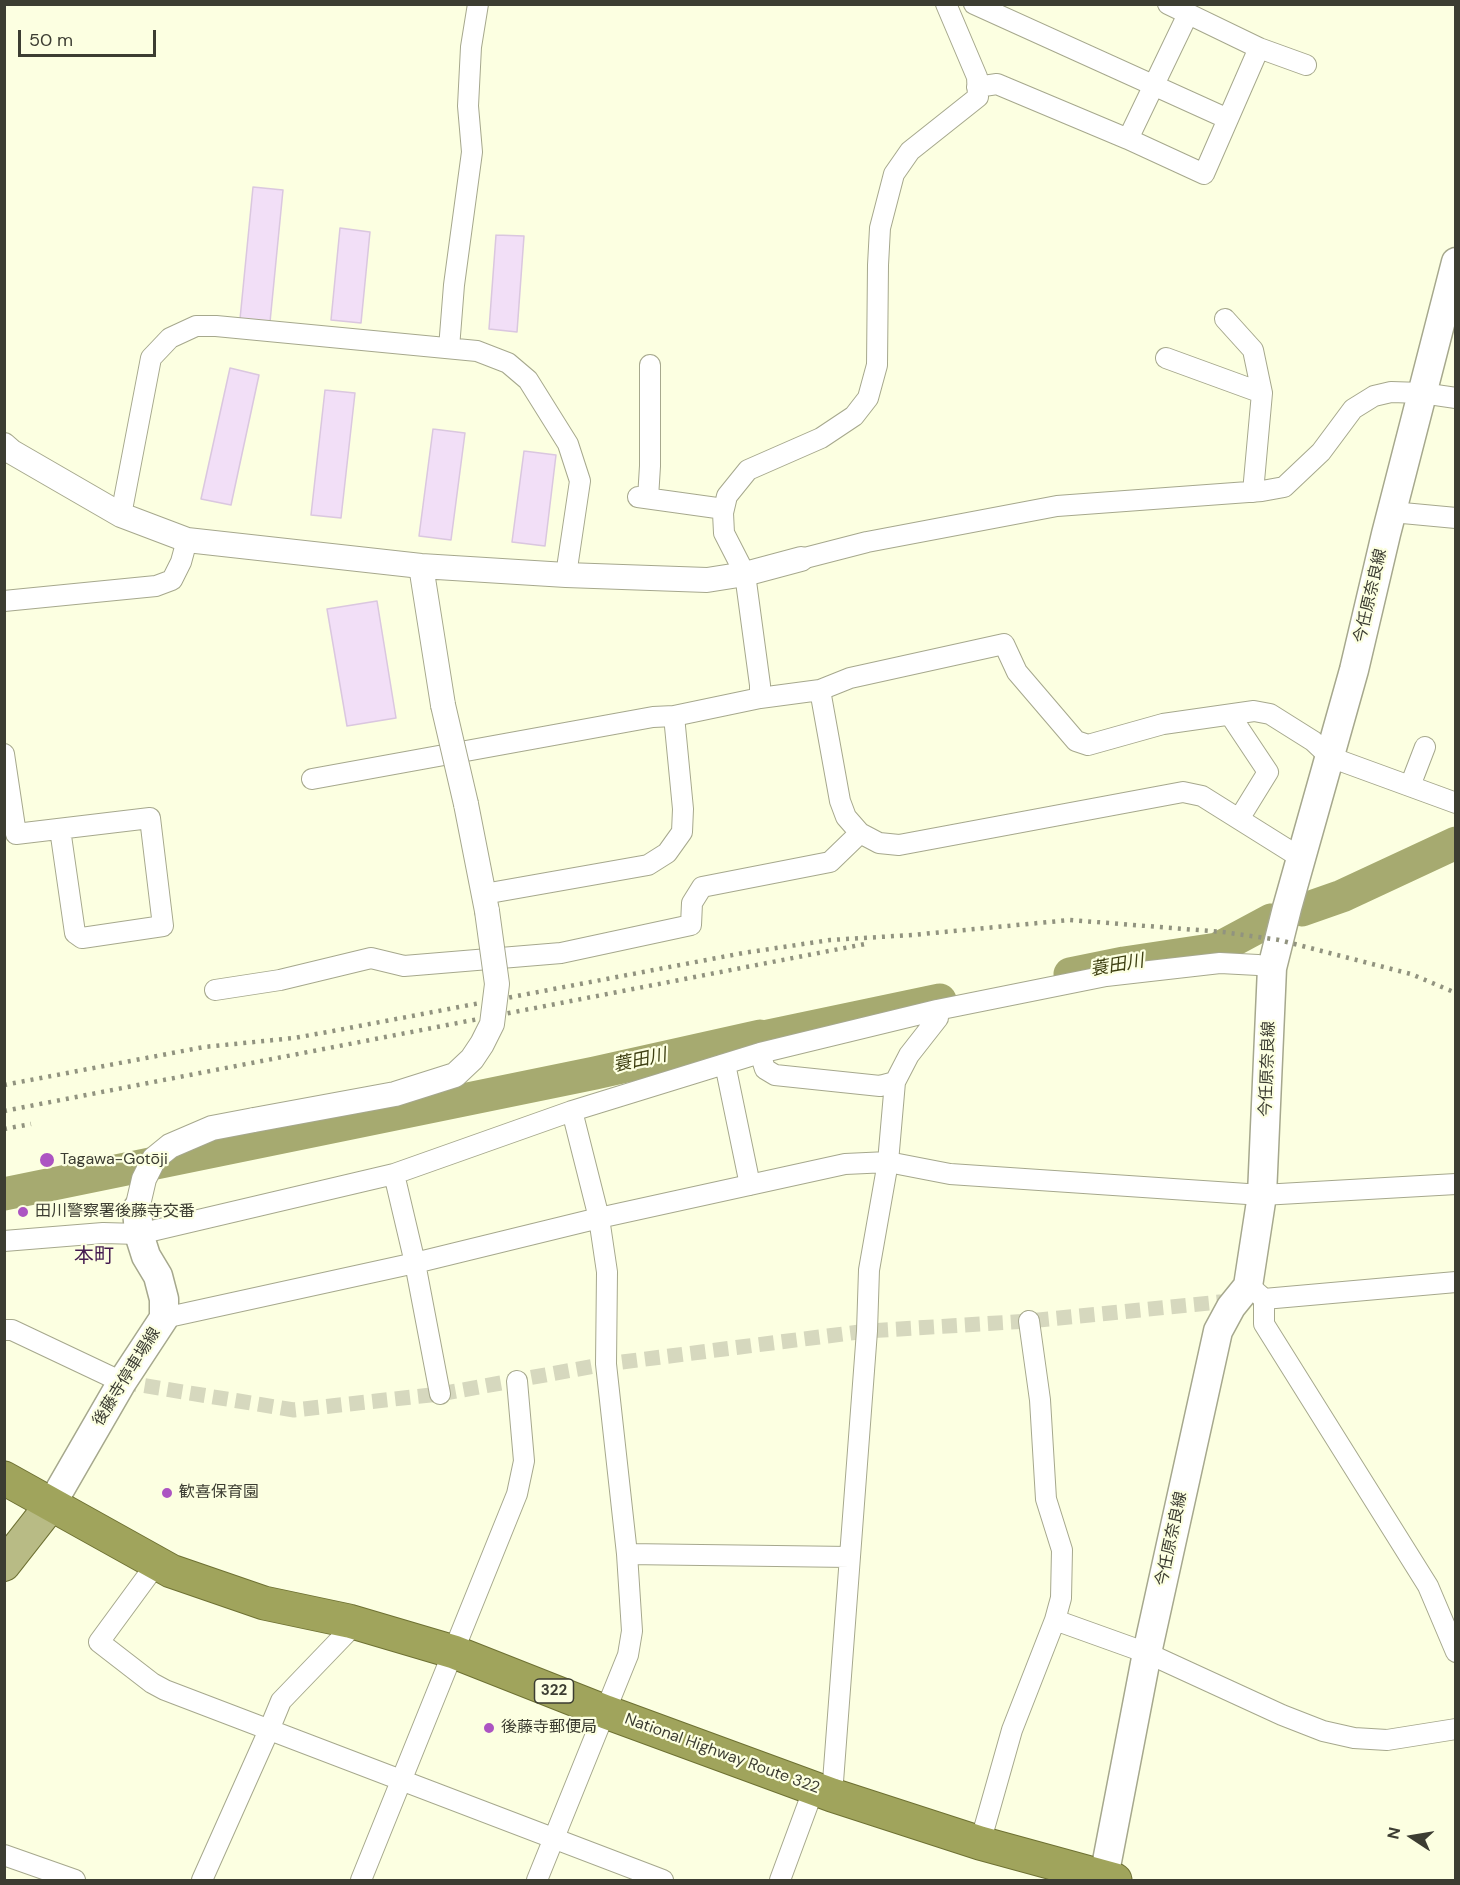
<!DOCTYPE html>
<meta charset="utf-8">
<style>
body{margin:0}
#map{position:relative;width:1460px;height:1885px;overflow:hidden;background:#fcffe1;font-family:"DM Sans",sans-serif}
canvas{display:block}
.frame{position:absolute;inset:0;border:6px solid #3c3d32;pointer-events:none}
.north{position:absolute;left:1382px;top:1807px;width:60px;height:60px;-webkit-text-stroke:4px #fcffe1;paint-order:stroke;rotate:282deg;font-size:16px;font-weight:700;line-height:24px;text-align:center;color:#3c3d32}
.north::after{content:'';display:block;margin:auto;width:21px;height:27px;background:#3c3d32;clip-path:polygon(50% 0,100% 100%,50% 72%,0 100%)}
.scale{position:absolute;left:18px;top:30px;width:138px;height:27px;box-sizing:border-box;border:3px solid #3c3d32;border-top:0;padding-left:8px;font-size:18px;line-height:21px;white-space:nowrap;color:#3c3d32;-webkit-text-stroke:4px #fcffe1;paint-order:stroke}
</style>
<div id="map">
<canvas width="1460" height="1885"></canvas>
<div class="frame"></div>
<div class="north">N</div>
<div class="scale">50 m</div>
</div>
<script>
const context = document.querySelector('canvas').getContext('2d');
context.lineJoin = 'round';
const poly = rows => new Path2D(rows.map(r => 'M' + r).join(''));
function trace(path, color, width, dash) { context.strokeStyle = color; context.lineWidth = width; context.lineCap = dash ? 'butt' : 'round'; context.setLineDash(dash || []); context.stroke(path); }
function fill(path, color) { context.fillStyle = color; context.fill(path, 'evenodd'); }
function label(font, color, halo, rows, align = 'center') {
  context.font = font + ' "DM Sans","Noto Sans JP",sans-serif'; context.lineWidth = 4.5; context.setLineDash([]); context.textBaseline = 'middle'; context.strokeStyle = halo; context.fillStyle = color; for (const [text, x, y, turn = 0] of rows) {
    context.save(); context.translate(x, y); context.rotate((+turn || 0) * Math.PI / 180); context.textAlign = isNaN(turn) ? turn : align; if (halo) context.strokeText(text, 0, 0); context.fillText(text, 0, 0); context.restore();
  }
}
const river = poly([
 [1302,910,1342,896,1456,843],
 [1070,974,1124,963,1217,949,1271,920],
 [4,1194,595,1073,760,1036,764,1037,940,1000]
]);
const building = poly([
 [253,187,283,190,270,322,240,319,253,187],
 [340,228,370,232,361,323,331,320,340,228],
 [496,235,524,236,517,332,489,329,496,235],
 [230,368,259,375,231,505,201,499,230,368],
 [325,390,355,393,341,518,311,515,325,390],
 [433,429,465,433,451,540,419,536,433,429],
 [524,451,556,455,545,546,512,542,524,451],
 [377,601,396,718,347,726,327,609,377,601]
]);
const pedestrianTunnel = poly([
 [122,1382,294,1410,440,1394,606,1364,867,1331,1029,1321,1220,1302,1231,1307]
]);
const minor = poly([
 [974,4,1228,119],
 [1259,48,1306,65],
 [977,87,997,84,1128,139,1204,174,1259,48,1168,4],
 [1128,139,1188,14],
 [1225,319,1253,350,1262,393,1253,492],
 [449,348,454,285,472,152,468,106,471,47,478,4],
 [1166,358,1262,393],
 [638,497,724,509],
 [648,498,650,466,650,365],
 [1392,512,1456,518],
 [121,515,151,358,170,338,196,326,216,326,477,351,508,363,528,380,568,444,580,481,566,575],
 [801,559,867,542,1057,506,1262,491,1284,487,1321,452,1353,409,1374,396,1391,392,1422,393,1456,398],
 [4,601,156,586,172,580,181,562,187,540],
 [820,690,850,678,1004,644,1017,672,1076,741,1088,745,1163,724,1254,711,1270,714,1313,741,1330,757,1456,803],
 [760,698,760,685,745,574,724,533,723,513,727,496,748,470,821,438,854,416,868,398,877,365,878,265,880,228,894,174,910,151,978,97,977,77,946,4],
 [1230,715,1268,772,1239,819],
 [4,754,16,834,150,818,163,926,82,938,75,933,60,829],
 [312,779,653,717,674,716],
 [1410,786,1425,747],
 [484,894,648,865,667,853,682,832,683,809,674,716,760,698,820,690,840,801,846,817,860,833,879,843,899,845,1183,792,1202,796,1301,858],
 [215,990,280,980,371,958,404,966,561,953,691,925,692,903,702,887,830,862,860,833],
 [760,1053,765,1069,775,1075,880,1086,895,1082],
 [725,1064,750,1185],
 [394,1174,415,1263,440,1394],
 [4,1241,103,1233,139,1234,394,1174,572,1111,760,1053,937,1010,1106,976,1220,963,1258,965,1272,968],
 [1255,1291,1264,1299,1456,1282],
 [1264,1299,1264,1324,1428,1586,1456,1652],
 [164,1318,415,1263,599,1218,845,1164,888,1162,950,1174,1262,1195,1456,1184],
 [4,1330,12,1330,122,1382],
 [627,1554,850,1557],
 [157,1563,99,1642,152,1683,165,1690,663,1880],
 [1055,1620,1147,1653,1282,1715,1323,1731,1354,1738,1387,1740,1456,1729],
 [832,1795,867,1331,869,1270,888,1162,895,1082,909,1055,938,1018,937,1010],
 [980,1843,1012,1730,1055,1620,1061,1598,1062,1550,1046,1499,1040,1400,1029,1321],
 [4,1855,75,1880],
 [202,1880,269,1730,281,1701,356,1623],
 [361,1880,517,1494,524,1461,517,1381],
 [537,1880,628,1655,632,1631,627,1554,606,1364,607,1272,599,1218,572,1111],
 [780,1880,814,1788]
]);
const tertiary = poly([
 [4,445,12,452,121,515,187,540,421,566,566,575,707,580,745,574,801,559],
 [421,566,443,705],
 [466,804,487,911],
 [137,1209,144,1179,154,1159,170,1146,212,1128,254,1120]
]);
const secondary = poly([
 [51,1505,122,1382,164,1318,164,1299,158,1276,146,1256,139,1234,137,1209],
 [1104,1877,1147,1653,1218,1331,1231,1307,1248,1286,1262,1195,1272,968,1287,908,1354,670,1386,534,1456,262]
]);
const primary = poly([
 [4,1565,51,1505]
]);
const trunk = poly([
 [4,1478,171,1571,264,1603,349,1621,454,1652,606,1712,832,1795,980,1843,1115,1880]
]);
const rail = poly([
 [4,1085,204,1047,294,1038,333,1031,743,953,830,940,912,935,1070,920,1223,932,1279,940,1411,974,1456,993],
 [4,1111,865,944],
 [4,1129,31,1124]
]);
const tertiaryBridge = poly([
 [443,705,466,804],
 [254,1120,395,1094,455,1075,472,1059,482,1044,492,1024,497,984,487,911]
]);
const markers = [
 [47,1160,8,"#ac54c2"],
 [23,1212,6,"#ac54c2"],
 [167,1493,6,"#ac54c2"],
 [489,1728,6,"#ac54c2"]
];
const shields = [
 [554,1691,39]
];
const shieldNames = [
 ["322",554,1691]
];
const streetNames = [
 ["今任原奈良線",1371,596,-77],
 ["今任原奈良線",1268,1069,-88],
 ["後藤寺停車場線",127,1377,-58],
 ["今任原奈良線",1172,1539,-78],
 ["National Highway Route 322",722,1754,20]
];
const poiNames = [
 ["Tagawa-Gotōji",60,1160],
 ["田川警察署後藤寺交番",35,1212],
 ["歓喜保育園",179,1493],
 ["後藤寺郵便局",501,1728]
];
const waterNames = [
 ["蓑田川",1117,966,-10],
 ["蓑田川",640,1061,-12]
];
const quarterNames = [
 ["本町",94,1257]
];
trace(river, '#a6aa70', 33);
fill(building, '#f2dff7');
trace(building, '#dac7df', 1.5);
trace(pedestrianTunnel, '#d6d8be', 15, [15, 8]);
trace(minor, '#a6a88d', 22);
trace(tertiary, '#a6a88d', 26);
trace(secondary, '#a6a88d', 31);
trace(primary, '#6e7133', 34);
trace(trunk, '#6e7133', 35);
trace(minor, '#fff', 20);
trace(tertiary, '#fff', 24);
trace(secondary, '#fff', 28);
trace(primary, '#b8bb85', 32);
trace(trunk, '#a0a45c', 33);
trace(rail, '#91937f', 4.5, [3, 6]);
trace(tertiaryBridge, '#a6a88d', 26, []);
trace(tertiaryBridge, '#fff', 24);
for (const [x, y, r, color] of markers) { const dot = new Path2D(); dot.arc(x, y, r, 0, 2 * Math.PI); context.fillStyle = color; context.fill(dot); trace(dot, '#fcffe1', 2); }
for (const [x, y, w] of shields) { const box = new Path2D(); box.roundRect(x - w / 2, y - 12, w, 24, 4.5); context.fillStyle = '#fcffe1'; context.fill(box); trace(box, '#3c3d32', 1.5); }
label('bold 15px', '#3c3d32', null, shieldNames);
label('16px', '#3c3d32', '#fcffe1', streetNames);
label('16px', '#3c3d32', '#fcffe1', poiNames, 'left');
label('italic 18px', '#3e4012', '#fcffe1', waterNames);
label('20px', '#451c50', '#fcffe1', quarterNames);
</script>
